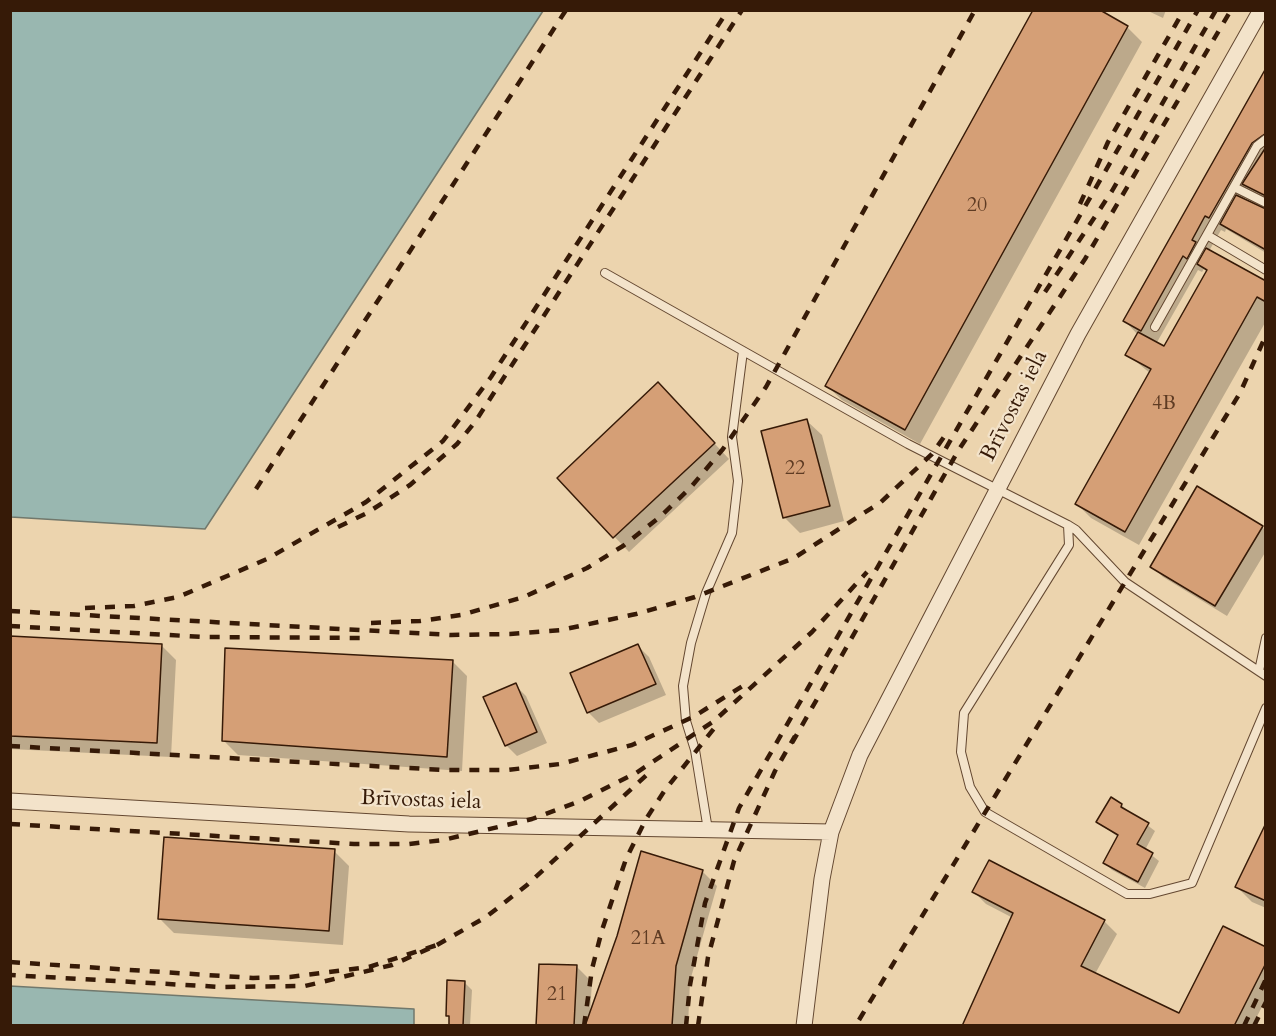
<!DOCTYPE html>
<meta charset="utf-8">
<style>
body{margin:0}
#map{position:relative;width:1276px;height:1036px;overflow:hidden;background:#ecd4ae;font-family:Cardo,serif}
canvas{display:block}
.frame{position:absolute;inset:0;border:12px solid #361a07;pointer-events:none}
</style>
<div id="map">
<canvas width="1276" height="1036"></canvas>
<div class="frame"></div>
</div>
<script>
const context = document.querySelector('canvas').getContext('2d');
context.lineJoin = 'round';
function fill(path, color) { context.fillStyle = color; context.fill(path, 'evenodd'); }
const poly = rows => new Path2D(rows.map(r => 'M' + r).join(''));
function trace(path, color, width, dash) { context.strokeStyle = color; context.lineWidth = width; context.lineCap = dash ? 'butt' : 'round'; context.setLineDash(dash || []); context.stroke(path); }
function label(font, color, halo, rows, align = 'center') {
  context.font = font + ' Cardo,serif'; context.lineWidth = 4.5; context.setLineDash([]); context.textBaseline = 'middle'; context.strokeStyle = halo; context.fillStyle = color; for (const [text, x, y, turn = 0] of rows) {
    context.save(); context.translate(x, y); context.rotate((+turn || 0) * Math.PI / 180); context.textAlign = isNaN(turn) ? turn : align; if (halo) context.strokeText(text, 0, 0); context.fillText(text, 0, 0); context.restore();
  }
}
const water = poly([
 [10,11,543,11,205,529,11,517,10,11],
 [10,986,414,1009,414,1025,11,1025,10,986]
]);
const shadow = poly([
 [1146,10,1166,10,1163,18],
 [1127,27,1142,42,920,444,842,400,827,386],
 [1266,71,1266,200,1249,189,1243,200,1266,210,1266,253,1226,229,1225,232,1221,230,1209,251,1266,282,1266,321,1139,545,1091,518,1077,504,1151,374,1127,354,1138,335,1125,321],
 [1204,269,1208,273,1165,349,1156,344,1198,270,1202,272],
 [673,399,729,459,629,552,559,478],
 [807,421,822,435,844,521,800,533,785,518,762,432],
 [1198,488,1266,530,1266,551,1227,616,1163,577,1152,566],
 [10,638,161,645,176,660,171,757,10,749],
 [638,646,649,657,666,695,599,723,588,712],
 [452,661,467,676,462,771,238,755,223,740],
 [515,685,526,696,547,743,517,756,506,745],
 [1121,805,1155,831,1145,850,1159,861,1145,888,1112,870,1105,863,1118,837,1098,822],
 [1266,826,1266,908,1252,902,1237,887],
 [334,851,349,866,343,945,174,933,159,918],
 [990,862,1104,921,1117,934,1095,974,1179,1015,1266,949,1266,999,1252,1026,965,1026,1013,918,986,904,974,892],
 [702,871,717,886,690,981,688,1026,538,1026,577,967,592,982,590,1013],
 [449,982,465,983,472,990,470,1026,449,1026]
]);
const building = poly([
 [1033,10,1100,10,1128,26,905,430,825,386,1033,10],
 [1266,68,1266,133,1252,143,1209,218,1205,216,1192,240,1196,242,1187,259,1183,256,1141,331,1123,321,1266,68],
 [1266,147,1266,196,1242,184,1266,147],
 [1236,195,1266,209,1266,250,1220,224,1236,195],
 [1206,248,1266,281,1266,302,1257,297,1125,532,1075,504,1151,369,1125,355,1138,332,1164,346,1207,270,1197,264,1206,248],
 [658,382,715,443,613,538,557,478,658,382],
 [807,419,830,506,783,518,761,431,807,419],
 [1197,486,1263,526,1215,606,1150,567,1197,486],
 [10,636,162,644,157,743,10,736,10,636],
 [638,644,656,684,587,713,570,673,638,644],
 [225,648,453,660,447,757,222,741,225,648],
 [516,683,537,732,505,746,483,697,516,683],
 [1111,797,1122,804,1121,807,1149,823,1137,844,1153,853,1138,882,1103,863,1118,835,1096,822,1111,797],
 [1266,823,1266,901,1235,887,1266,823],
 [164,837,335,849,329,931,158,919,164,837],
 [641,851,703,870,676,966,672,1026,585,1026,617,936,641,851],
 [989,860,1105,920,1081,966,1179,1013,1223,926,1266,947,1266,963,1234,1026,962,1026,1013,913,972,892,989,860],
 [539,964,577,965,574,1026,536,1026,539,964],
 [447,980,465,981,463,1026,449,1026,449,1016,446,1016,447,980]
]);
const lane = poly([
 [1234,187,1266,203],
 [1207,235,1266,270],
 [605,273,908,444,1068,525,1076,530,1125,582,1266,676],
 [1155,327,1257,146,1266,139],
 [1068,525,1069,545,964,713,961,752,970,787,985,812,1127,894,1150,894,1192,883,1266,708],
 [1259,671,1266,638],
 [708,830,695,750,686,721,683,686,691,643,706,593,732,533,738,481,732,437,743,351]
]);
const street = poly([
 [10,801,409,824,831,832],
 [804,1026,822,879,831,832,860,755,1078,334,1261,10]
]);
const rail = poly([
 [1080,204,1108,142,1184,10],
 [1045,292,1112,191,1216,10],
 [256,489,566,10],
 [338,527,367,513,410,485,457,444,475,422,742,10],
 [85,608,134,606,178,597,267,559,366,502,443,441,491,377,728,10],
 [10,611,451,635,510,634,561,630,636,614,695,597,794,558,881,502,932,454,946,434],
 [371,623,420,621,461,615,524,597,587,568,623,546,661,516,691,487,723,449,766,387,975,10],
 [10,626,204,637,361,638],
 [792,743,958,451,1085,259,1231,10],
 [10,746,445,770,507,770,560,764,632,745,693,717,749,682],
 [10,824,354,844,409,844,443,840,532,819,580,801,636,773,714,721,812,632,867,572],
 [437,945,486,917,527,885,651,771],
 [10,962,253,978,290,977,369,967,437,945,392,965,305,986,221,987,10,975],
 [859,1020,1240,393,1266,335],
 [584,1026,592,969,602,930,626,859,646,819,665,790,716,726],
 [686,1026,690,985,705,903,739,808,1198,10],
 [698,1026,708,957,734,861,775,771,795,736],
 [1244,1026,1266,979],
 [1254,1026,1266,1002]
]);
const numberNames = [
 ["20",977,206],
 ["4B",1164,404],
 ["22",795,469],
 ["21A",648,939],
 ["21",557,995]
];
const streetNames = [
 ["Brīvostas iela",1015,406,-63],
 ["Brīvostas iela",421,801,2]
];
fill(water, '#99b7b0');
trace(water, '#71786c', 1.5);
fill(shadow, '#0003');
fill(building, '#d59f76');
trace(building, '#361a07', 1.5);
trace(lane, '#644831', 10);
trace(street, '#644831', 17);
trace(lane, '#f3e3ca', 8);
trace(street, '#f3e3ca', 15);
trace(rail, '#361a07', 4.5, [10, 10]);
label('20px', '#5e3b23', null, numberNames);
label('22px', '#361a07', '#f3e3ca', streetNames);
</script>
